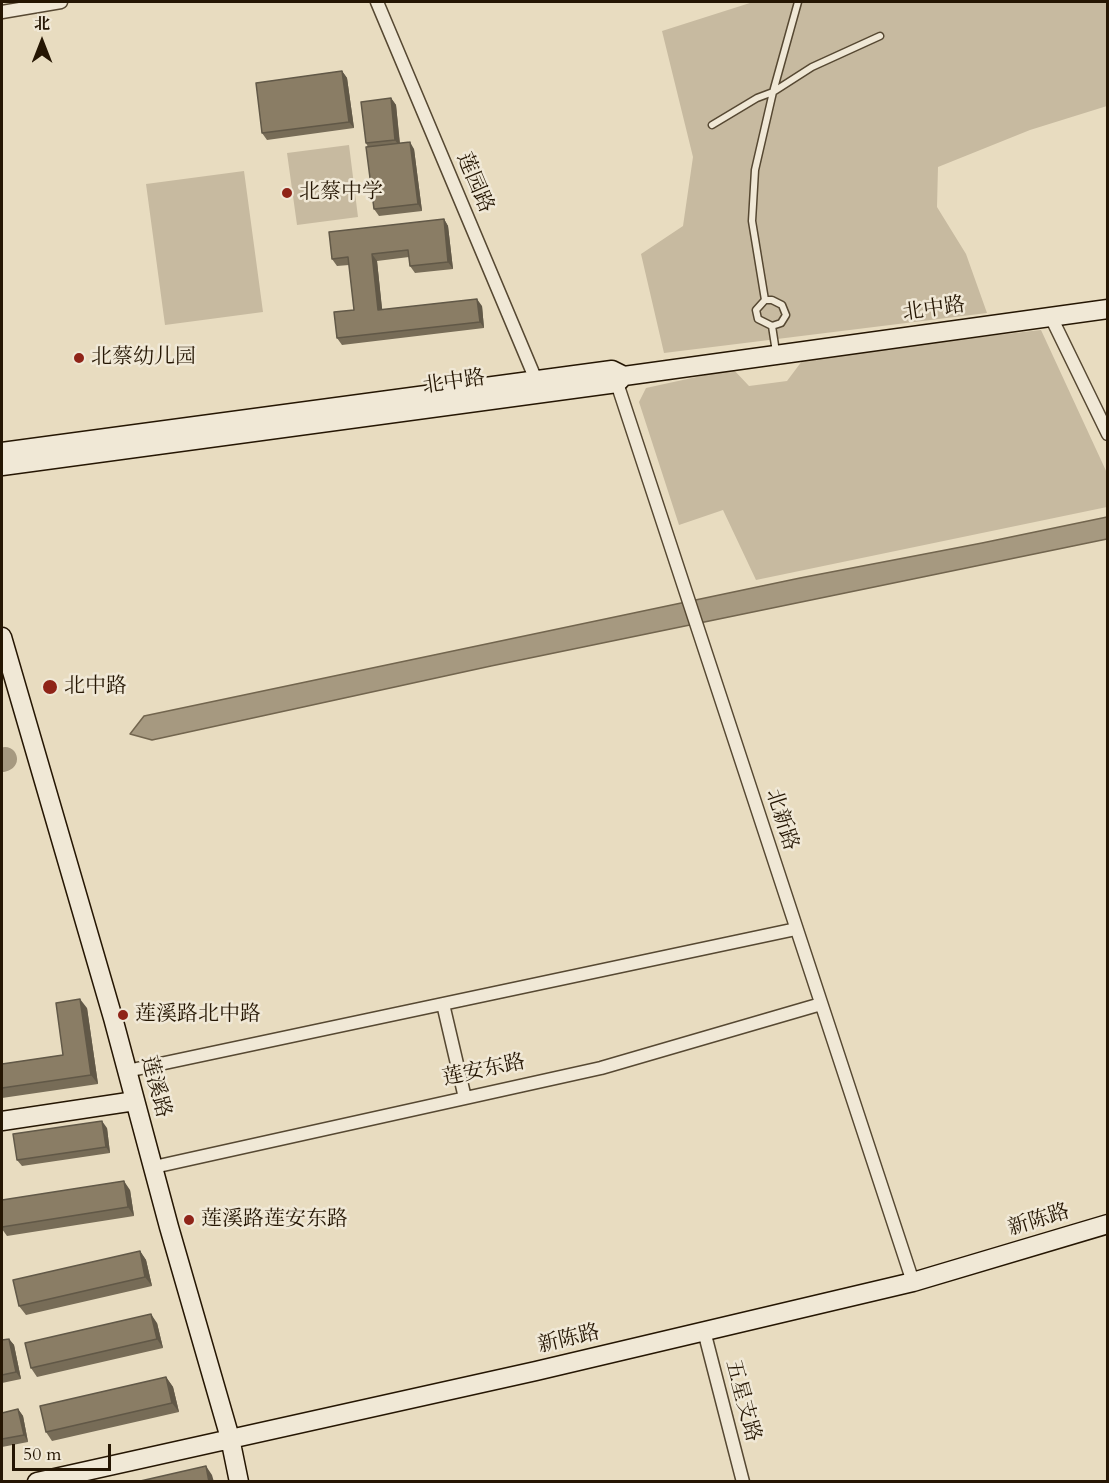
<!DOCTYPE html>
<meta charset="utf-8">
<style>
body{margin:0}
#map{position:relative;width:1109px;height:1483px;overflow:hidden;background:#e8dcc0;font-family:Cardo,"Noto Serif SC",serif}
canvas{display:block}
.frame{position:absolute;inset:0;border:3px solid #251603;pointer-events:none}
.north{position:absolute;left:12px;top:12px;width:60px;height:60px;-webkit-text-stroke:4px #f0e8d6;paint-order:stroke;rotate:0deg;font-size:16px;font-weight:700;line-height:24px;text-align:center;color:#251603}
.north::after{content:'';display:block;margin:auto;width:21px;height:27px;background:#251603;clip-path:polygon(50% 0,100% 100%,50% 72%,0 100%)}
.scale{position:absolute;left:12px;top:1444px;width:99px;height:27px;box-sizing:border-box;border:3px solid #251603;border-top:0;padding-left:8px;font-size:18px;line-height:21px;white-space:nowrap;color:#251603;-webkit-text-stroke:4px #f0e8d6;paint-order:stroke}
</style>
<div id="map">
<canvas width="1109" height="1483"></canvas>
<div class="frame"></div>
<div class="north">北</div>
<div class="scale">50 m</div>
</div>
<script>
const context = document.querySelector('canvas').getContext('2d');
context.lineJoin = 'round';
function fill(path, color) { context.fillStyle = color; context.fill(path, 'evenodd'); }
const poly = rows => new Path2D(rows.map(r => 'M' + r).join(''));
function trace(path, color, width, dash) { context.strokeStyle = color; context.lineWidth = width; context.lineCap = dash ? 'butt' : 'round'; context.setLineDash(dash || []); context.stroke(path); }
function label(font, color, halo, rows, align = 'center') {
  context.font = font + ' Cardo,"Noto Serif SC",serif'; context.lineWidth = 5; context.setLineDash([]); context.textBaseline = 'middle'; context.strokeStyle = halo; context.fillStyle = color; for (const [text, x, y, turn = 0] of rows) {
    context.save(); context.translate(x, y); context.rotate((+turn || 0) * Math.PI / 180); context.textAlign = isNaN(turn) ? turn : align; if (halo) context.strokeText(text, 0, 0); context.fillText(text, 0, 0); context.restore();
  }
}
const green = poly([
 [753,2,1107,2,1107,106,1030,130,938,167,937,207,966,254,987,313,664,353,641,254,683,226,693,157,662,31],
 [349,145,358,217,297,225,287,153],
 [244,171,263,312,165,325,146,184],
 [1041,330,1107,473,1107,507,756,580,723,510,679,525,639,402,646,388,733,369,749,386,787,381,805,357]
]);
const water = poly([
 [1107,517,1107,539,491,666,152,740,130,734,144,716,800,578,982,543,1107,517]
]);
const river = poly([
 [2,760,5,759]
]);
const lane = poly([
 [712,125,757,98,773,92,812,67,880,36],
 [765,300,752,221,755,170,773,92,798,2],
 [765,300,772,300,782,305,786,315,781,323,772,326,758,319,756,310,765,300],
 [772,326,776,352]
]);
const street = poly([
 [377,2,536,380],
 [2,12,61,2],
 [1051,317,1108,434],
 [615,377,913,1282],
 [443,1004,465,1098],
 [127,1071,796,929],
 [154,1167,601,1068,821,1004],
 [704,1331,743,1482]
]);
const secondary = poly([
 [2,452,612,370,624,376,1108,309],
 [2,466,617,383,624,376],
 [2,637,113,1018,169,1227,230,1438,239,1482],
 [2,1121,135,1101],
 [37,1482,536,1371,913,1282,1108,1224]
]);
const wall = poly([
 [342,71,347,78,354,128,267,140,262,133],
 [391,98,396,105,400,143,414,149,422,211,379,216,374,209,368,147,366,143],
 [444,219,448,226,453,269,415,273,410,266,409,257,377,261,382,310,482,306,484,328,342,345,337,338,354,310,349,265,337,266,332,259],
 [87,1008,98,1084,2,1098,2,1064,63,1055],
 [107,1128,110,1153,22,1166,17,1160],
 [130,1190,134,1216,7,1236,2,1229,2,1200],
 [140,1251,146,1260,152,1286,26,1315,19,1306],
 [157,1323,163,1348,37,1377,31,1368],
 [9,1339,14,1345,21,1379,2,1383,2,1340],
 [166,1377,173,1387,179,1412,52,1441,46,1432],
 [18,1409,23,1416,28,1442,2,1447,2,1413]
]);
const shadedWall = poly([
 [342,71,347,78,354,128,349,122],
 [391,98,396,105,400,147,395,140],
 [410,142,414,149,422,211,418,204],
 [444,219,448,226,453,269,448,262],
 [372,254,377,261,383,317,378,310],
 [477,299,482,306,484,328,480,322],
 [80,999,87,1008,98,1084,91,1075],
 [102,1121,107,1128,110,1153,106,1147],
 [124,1181,130,1190,134,1216,128,1207],
 [140,1251,146,1260,152,1286,145,1277],
 [151,1314,157,1323,163,1348,157,1339],
 [9,1339,14,1345,21,1379,16,1372],
 [166,1377,173,1387,179,1412,172,1403],
 [18,1409,23,1416,28,1442,24,1435],
 [206,1466,212,1475,214,1482,209,1482]
]);
const building = poly([
 [342,71,349,122,262,133,256,83,342,71],
 [391,98,395,140,366,143,361,102,391,98],
 [410,142,418,204,374,209,366,147,410,142],
 [444,219,448,262,410,266,408,250,372,254,378,310,477,299,480,322,337,338,334,312,354,310,348,257,332,259,329,232,444,219],
 [80,999,91,1075,2,1088,2,1064,63,1055,56,1003,80,999],
 [102,1121,106,1147,17,1160,13,1134,102,1121],
 [124,1181,128,1207,2,1227,2,1200,124,1181],
 [140,1251,145,1277,19,1306,13,1280,140,1251],
 [151,1314,157,1339,31,1368,25,1343,151,1314],
 [9,1339,16,1372,2,1375,2,1340,9,1339],
 [166,1377,172,1403,46,1432,40,1406,166,1377],
 [18,1409,24,1435,2,1439,2,1413,18,1409],
 [206,1466,209,1482,136,1482,206,1466]
]);
const markers = [
 [287,193,6,"#8f2418"],
 [79,358,6,"#8f2418"],
 [50,687,8,"#8f2418"],
 [123,1015,6,"#8f2418"],
 [189,1220,6,"#8f2418"]
];
const streetNames = [
 ["莲园路",474,183,67],
 ["北中路",934,310,-8],
 ["北中路",454,383,-8],
 ["北新路",781,820,72],
 ["莲安东路",484,1071,-12],
 ["莲溪路",155,1087,75],
 ["新陈路",1039,1221,-17],
 ["新陈路",569,1340,-13],
 ["五星支路",742,1401,75]
];
const poiNames = [
 ["北蔡中学",299,193],
 ["北蔡幼儿园",91,358],
 ["北中路",64,687],
 ["莲溪路北中路",135,1015],
 ["莲溪路莲安东路",201,1220]
];
fill(green, '#c7baa0');
fill(water, '#a69980');
trace(water, '#72654e', 1.5);
trace(river, '#a69980', 24);
trace(lane, '#564832', 9);
trace(street, '#564832', 15);
trace(secondary, '#251603', 21);
trace(lane, '#f0e8d6', 6);
trace(street, '#f0e8d6', 12);
trace(secondary, '#f0e8d6', 18);
fill(wall, '#776c57');
fill(shadedWall, '#615847');
fill(building, '#8a7d65');
trace(building, '#615847', 1.5);
for (const [x, y, r, color] of markers) { const dot = new Path2D(); dot.arc(x, y, r, 0, 2 * Math.PI); context.fillStyle = color; context.fill(dot); trace(dot, '#f0e8d6', 2); }
label('21px', '#251603', '#f0e8d6', streetNames);
label('21px', '#251603', '#f0e8d6', poiNames, 'left');
</script>
